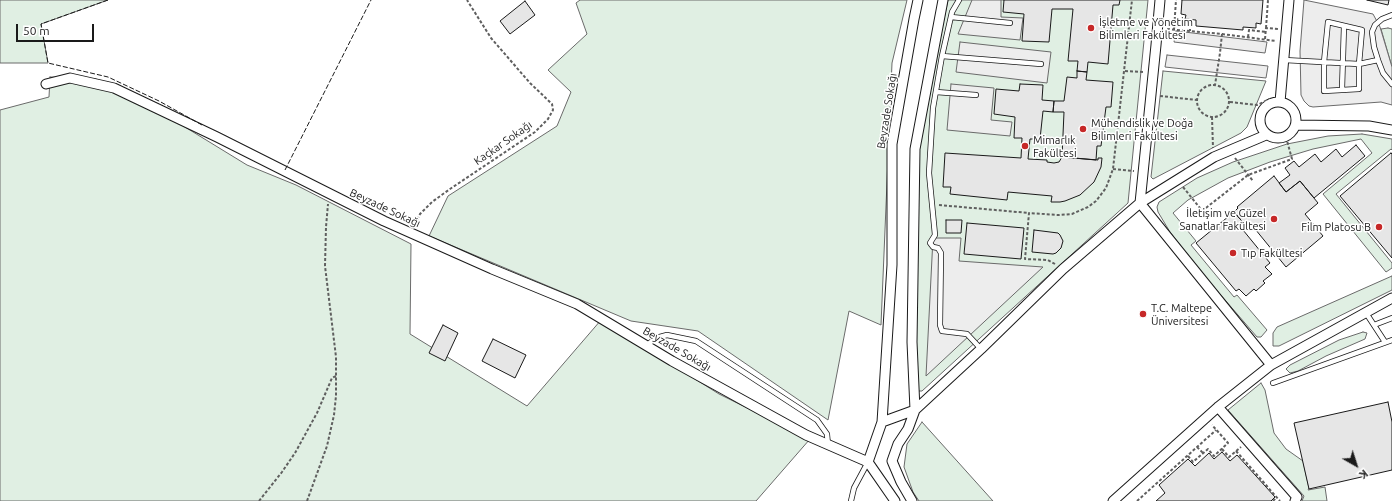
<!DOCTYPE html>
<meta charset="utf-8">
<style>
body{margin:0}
#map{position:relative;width:1392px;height:501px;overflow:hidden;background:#fff;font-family:Ubuntu,sans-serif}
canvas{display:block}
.north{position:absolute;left:1336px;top:445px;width:40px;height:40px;-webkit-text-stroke:3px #fff;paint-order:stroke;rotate:141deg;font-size:11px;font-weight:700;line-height:16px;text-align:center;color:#1a1a1a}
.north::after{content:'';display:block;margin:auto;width:14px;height:18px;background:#1a1a1a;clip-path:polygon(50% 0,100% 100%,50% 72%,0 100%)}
.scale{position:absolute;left:16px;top:24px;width:78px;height:18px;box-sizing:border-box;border:2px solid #1a1a1a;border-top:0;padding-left:5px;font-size:12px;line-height:14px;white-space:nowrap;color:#1a1a1a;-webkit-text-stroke:3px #fff;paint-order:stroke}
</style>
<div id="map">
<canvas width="1392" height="501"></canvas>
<div class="north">K</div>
<div class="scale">50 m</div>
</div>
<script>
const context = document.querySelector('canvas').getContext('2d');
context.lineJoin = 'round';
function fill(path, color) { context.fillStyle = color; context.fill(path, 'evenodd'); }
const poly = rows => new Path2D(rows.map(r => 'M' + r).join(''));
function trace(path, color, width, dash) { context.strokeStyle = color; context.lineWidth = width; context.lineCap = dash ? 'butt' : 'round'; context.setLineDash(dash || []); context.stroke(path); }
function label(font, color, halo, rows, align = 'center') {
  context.font = font + ' Ubuntu,sans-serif'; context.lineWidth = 3; context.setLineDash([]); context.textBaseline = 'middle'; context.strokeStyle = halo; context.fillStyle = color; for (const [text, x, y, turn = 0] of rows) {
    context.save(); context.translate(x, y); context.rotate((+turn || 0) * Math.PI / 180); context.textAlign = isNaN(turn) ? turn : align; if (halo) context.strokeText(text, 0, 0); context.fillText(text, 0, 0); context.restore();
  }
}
const green = poly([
 [0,0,108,0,41,24,48,63,0,63,0,0],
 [580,0,907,0,892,63,881,325,849,311,828,420,698,331,631,321,429,236,448,196,557,126,571,92,548,70,587,34,576,3,580,0],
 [948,0,1148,0,1128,203,922,391,918,391,916,377,917,204,920,134,948,0],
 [1388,28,1392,29,1392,67,1381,29,1388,28],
 [1163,71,1266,81,1247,127,1241,133,1153,179,1151,177,1163,71],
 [50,77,96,79,149,105,247,165,296,185,411,244,410,334,527,406,601,320,719,394,810,439,756,501,0,501,0,110,49,97,50,77],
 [1362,134,1392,139,1392,150,1391,149,1336,194,1392,263,1392,268,1386,272,1323,194,1372,153,1361,139,1313,149,1270,162,1228,178,1188,200,1173,213,1196,241,1191,245,1234,297,1237,295,1267,330,1261,337,1257,337,1200,271,1170,232,1158,212,1157,207,1159,202,1197,178,1233,162,1287,144,1328,136,1362,134],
 [1392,276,1392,290,1279,346,1273,346,1273,333,1277,327,1392,276],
 [1363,332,1367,333,1365,339,1326,356,1298,371,1290,373,1286,369,1290,365,1339,340,1363,332],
 [1261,383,1265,390,1274,433,1286,449,1303,461,1309,488,1308,490,1325,487,1327,501,1302,501,1304,496,1228,410,1261,383],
 [922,422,993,501,919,501,913,492,904,467,907,444,922,422]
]);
const parking = poly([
 [972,0,1001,0,1001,17,1023,18,1020,40,958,34,972,0],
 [1304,0,1373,14,1380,27,1392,67,1392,105,1381,102,1313,107,1309,106,1304,101,1301,95,1300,51,1304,0],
 [1176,31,1267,42,1265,53,1174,42,1176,31],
 [960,42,1051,52,1047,83,956,72,960,42],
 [1167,55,1268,66,1266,78,1165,67,1167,55],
 [951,84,994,88,991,120,1012,122,1010,136,947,130,951,84],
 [933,238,961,238,959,261,1043,267,926,376,933,238]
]);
const building = poly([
 [1004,0,1120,0,1119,5,1113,5,1108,64,1088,62,1087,72,1077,71,1078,61,1068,61,1073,9,1052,9,1049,42,1022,41,1024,14,1003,12,1004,0],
 [1182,0,1263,0,1261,24,1256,23,1256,28,1243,27,1243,30,1196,26,1196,20,1185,19,1186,15,1181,14,1182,0],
 [1367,0,1389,0,1388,5,1367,0],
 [525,1,535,15,510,34,500,21,525,1],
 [1077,71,1087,72,1086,80,1113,82,1111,107,1106,107,1101,146,1097,146,1096,160,1062,157,1064,112,1053,112,1054,101,1064,101,1067,77,1077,78,1077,71],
 [1020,84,1043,85,1042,100,1054,101,1053,112,1043,111,1040,139,1030,139,1028,159,1047,160,1047,162,1054,163,1059,162,1062,157,1098,160,1098,158,1102,158,1101,167,1094,182,1080,195,1065,201,1060,202,1051,202,1052,196,1008,192,1007,200,950,194,951,187,943,187,945,153,1021,158,1022,138,1014,138,1015,117,994,114,996,89,1019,91,1020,84],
 [1356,145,1365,156,1314,198,1300,181,1286,192,1279,183,1290,175,1285,168,1294,161,1299,167,1315,154,1321,162,1336,149,1342,157,1356,145],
 [1391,153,1392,154,1392,258,1340,196,1391,153],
 [1274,176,1286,192,1300,181,1318,203,1305,214,1323,236,1286,267,1251,224,1247,227,1234,212,1238,208,1237,207,1274,176],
 [1234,212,1247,227,1243,230,1270,263,1265,267,1272,274,1263,281,1265,283,1256,291,1254,289,1246,296,1239,289,1236,291,1196,243,1234,212],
 [946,220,962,220,961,233,946,233,946,220],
 [967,223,1024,228,1021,259,964,254,967,223],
 [1034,230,1058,233,1060,235,1063,241,1061,248,1056,253,1053,254,1032,252,1034,230],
 [443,325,458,333,445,361,429,353,443,325],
 [493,339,526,355,515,378,482,361,493,339],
 [1388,402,1392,422,1392,470,1309,489,1294,423,1388,402],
 [1222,452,1230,461,1237,455,1275,497,1271,501,1156,501,1165,493,1159,485,1188,459,1195,466,1209,453,1214,459,1222,452]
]);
const path = poly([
 [1167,20,1190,22,1190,31],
 [1266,28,1268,0],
 [1167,29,1222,34,1220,53,1215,85],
 [1174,30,1176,0],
 [1222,34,1276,41],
 [1248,37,1249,30,1266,32],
 [1265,39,1266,28,1278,29],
 [1125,71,1143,72],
 '1197 101a16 16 0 1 1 32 0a16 16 0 1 1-32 0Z',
 [1160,96,1197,100],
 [1230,102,1257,105,1270,99],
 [1212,117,1213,148],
 [1235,158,1253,181],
 [1113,169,1134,171],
 [1183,187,1208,218],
 [939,205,1029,213],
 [1202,211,1248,175,1292,159,1286,137],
 [415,224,420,214,432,202,450,189,535,132,548,119,553,110,552,104,530,83,491,38,467,0],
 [1055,264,1048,260,1025,259,1029,213,1058,215,1072,214,1088,207,1096,201,1106,188,1113,169,1132,0],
 [1197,447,1203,453],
 [1222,449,1229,457,1241,447],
 [1236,451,1280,501],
 [1188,456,1193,462,1208,449,1214,456,1228,443,1212,425],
 [259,501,282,472,295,453,317,413,332,378,336,376],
 [307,501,327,446,334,415,336,396,336,357,325,266,326,227,328,204],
 [1137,501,1216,430],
 [1273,501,1277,497]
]);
const lane = poly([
 [959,0,952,12,942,56,933,108,929,173,935,235,930,243,933,247,938,248,941,253,940,325,942,331,967,334,981,349],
 [1392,15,1382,19,1375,25,1372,32,1374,47,1378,60,1383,73,1392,84],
 [951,17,1010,23],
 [1328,22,1362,30,1359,64,1359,89,1324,91,1324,62,1328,22],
 [942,56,1041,64],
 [1284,60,1359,64,1378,60],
 [1342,89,1344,26],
 [936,92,976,95],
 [1366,313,1385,342],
 [1374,325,1392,318],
 [647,345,656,338,667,335,696,341,817,420,827,434,828,445],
 [1273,383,1392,340],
 [851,501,854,488,868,462]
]);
const street = poly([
 [1160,0,1156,45,1140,203,1271,365],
 [46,84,70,78,114,88,217,137,384,221,492,269,577,304,672,361,806,435,868,462,882,422,892,265,892,144,914,19,918,0],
 '1260 120a18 18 0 1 1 36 0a18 18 0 1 1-36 0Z',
 [1280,102,1289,0],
 [1296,125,1369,126,1392,130],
 [1218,407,1297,497,1295,501],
 [882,422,915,410,981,349,1063,269,1140,203,1214,157,1266,135],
 [868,462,895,501],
 [912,501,901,482,892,461,898,444,908,429,915,410,912,342,915,149,943,0],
 [1113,501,1218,407,1271,365,1392,298]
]);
const fence = poly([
 [108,0,41,24,48,63,108,77,159,101,202,125],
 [285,170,371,0]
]);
const markers = [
 [1091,28,4,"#c62828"],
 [1083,129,4,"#c62828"],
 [1025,146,4,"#c62828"],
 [1274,219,4,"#c62828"],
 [1379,227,4,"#c62828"],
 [1233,253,4,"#c62828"],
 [1143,314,4,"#c62828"]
];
const poiNames = [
 ["İşletme ve Yönetim",1099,22],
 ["Bilimleri Fakültesi",1099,35],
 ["Mühendislik ve Doğa",1091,123],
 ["Bilimleri Fakültesi",1091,136],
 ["Mimarlık",1033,140],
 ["Fakültesi",1033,153],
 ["İletişim ve Güzel",1266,213,"right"],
 ["Sanatlar Fakültesi",1266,226,"right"],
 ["Film Platosu B",1371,227,"right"],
 ["Tıp Fakültesi",1241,253],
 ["T.C. Maltepe",1151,308],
 ["Üniversitesi",1151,321]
];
const streetNames = [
 ["Beyzade Sokağı",887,111,-81],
 ["Kaçkar Sokağı",503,143,-35],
 ["Beyzade Sokağı",385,208,25],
 ["Beyzade Sokağı",677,349,30]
];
fill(green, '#e0efe3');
trace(green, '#6a6a6a', 1);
fill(parking, '#ededed');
trace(parking, '#6a6a6a', 1);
fill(building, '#e6e6e6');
trace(building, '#1a1a1a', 1);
trace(lane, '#1a1a1a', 6);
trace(street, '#1a1a1a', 11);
trace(path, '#5f5f5f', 2, [3, 2]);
trace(lane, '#fff', 4.5);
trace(street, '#fff', 9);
trace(fence, '#1a1a1a', 1, [5, 2]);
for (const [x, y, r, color] of markers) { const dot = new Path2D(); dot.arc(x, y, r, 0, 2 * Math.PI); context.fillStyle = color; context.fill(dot); trace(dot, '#fff', 1.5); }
label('11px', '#1a1a1a', '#fff', poiNames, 'left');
label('11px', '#1a1a1a', '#fff', streetNames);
</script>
